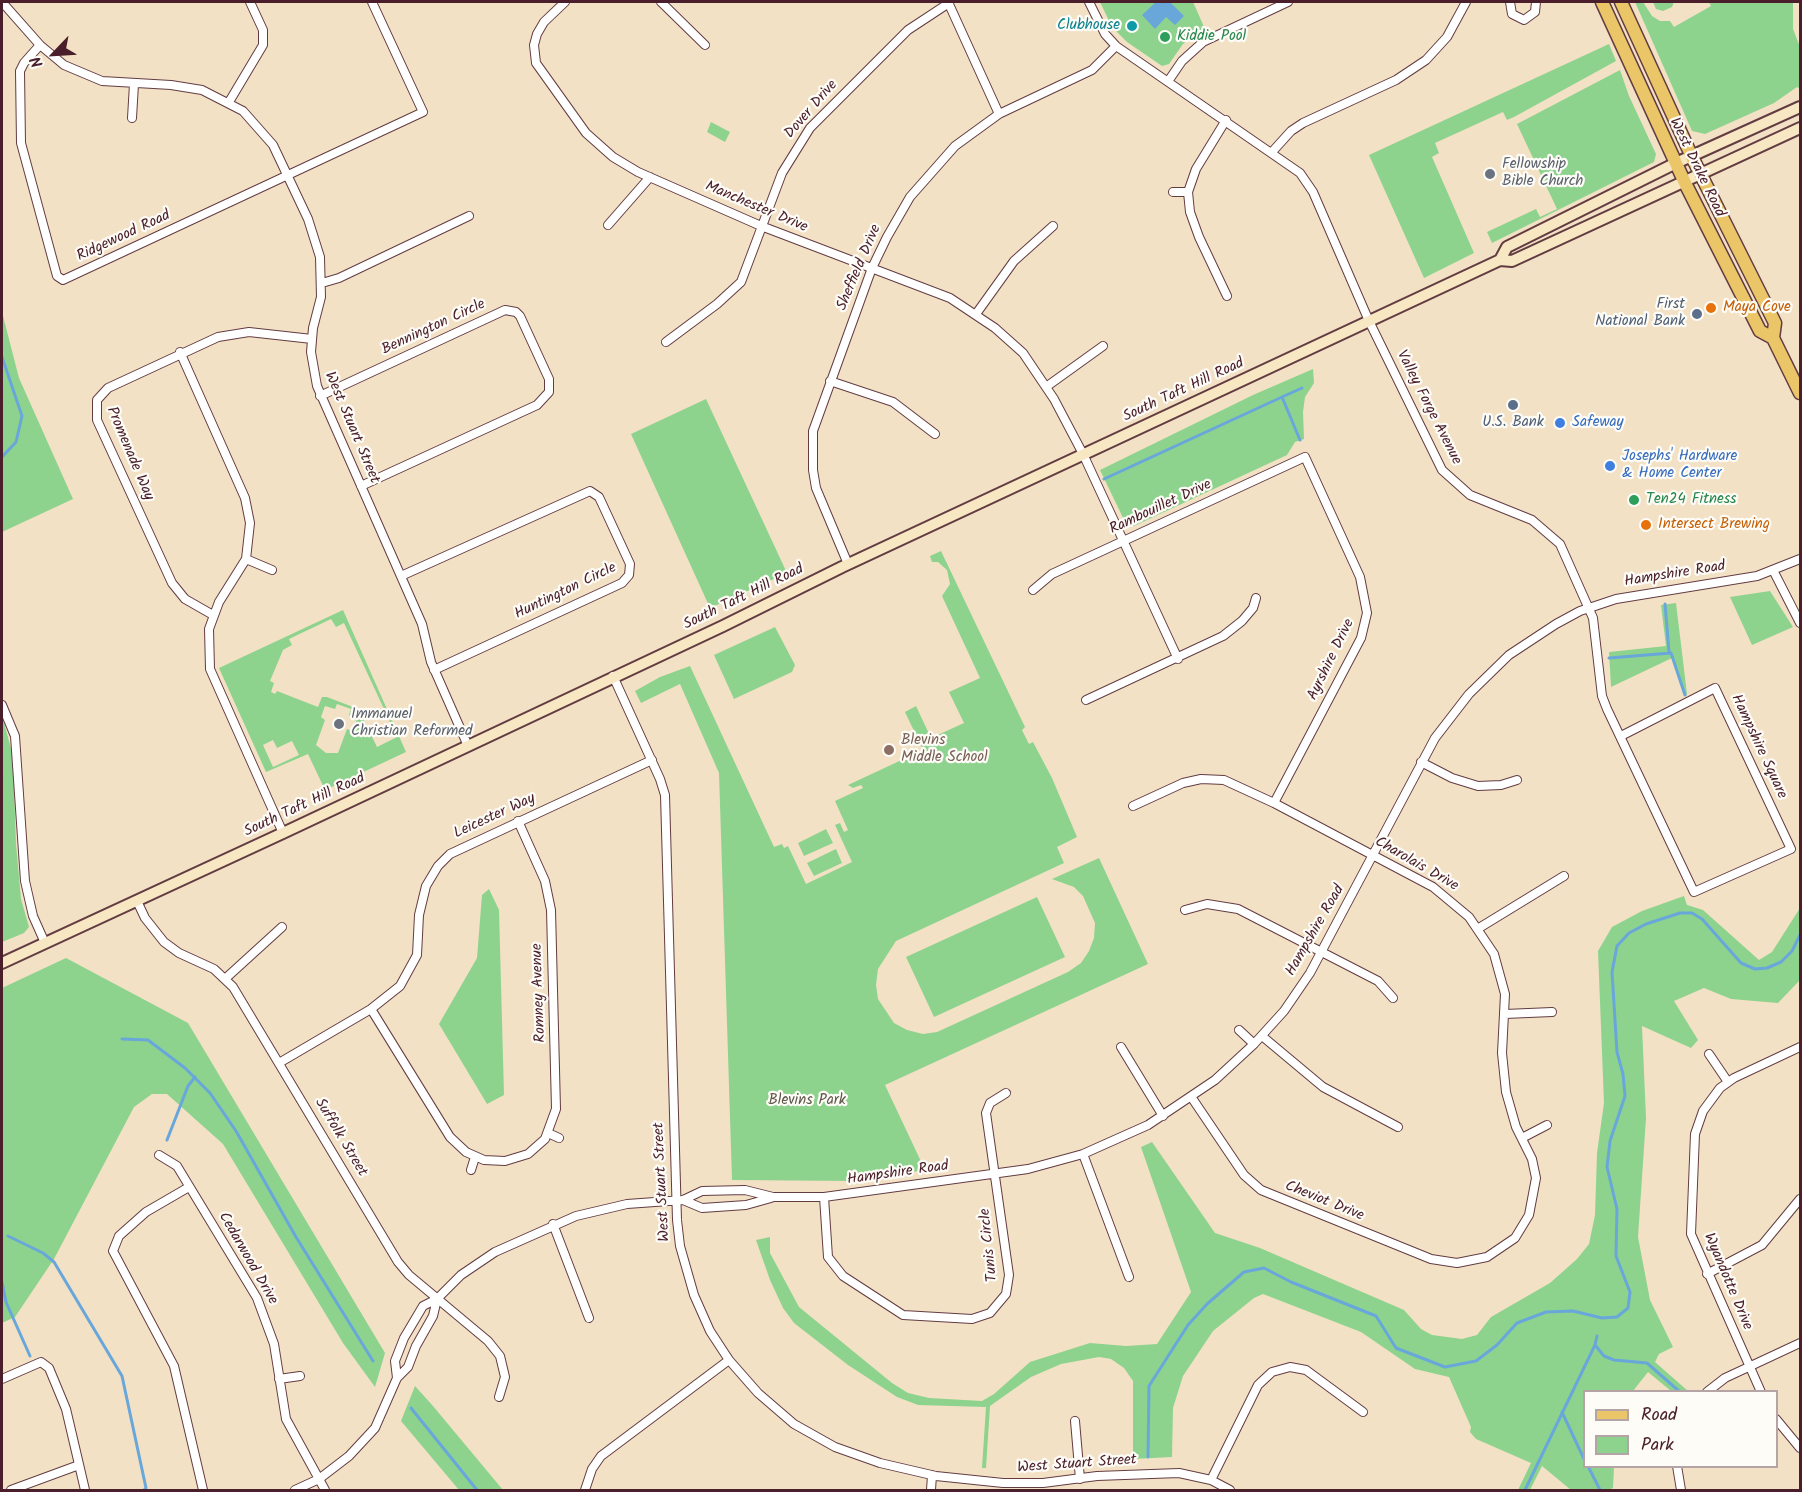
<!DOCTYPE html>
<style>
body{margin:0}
#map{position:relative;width:1802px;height:1492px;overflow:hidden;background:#f3e1c6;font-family:Kalam,sans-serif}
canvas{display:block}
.frame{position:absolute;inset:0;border:3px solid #4a1f2b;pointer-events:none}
.legend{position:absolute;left:1583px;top:1390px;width:195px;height:78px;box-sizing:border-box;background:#fdfcf7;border:2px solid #b5a4a5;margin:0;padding:8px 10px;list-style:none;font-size:18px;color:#4a1f2b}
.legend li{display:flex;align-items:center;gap:12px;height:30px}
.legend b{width:30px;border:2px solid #b5a4a5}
.north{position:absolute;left:24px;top:24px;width:60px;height:60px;-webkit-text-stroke:4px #fdfcf7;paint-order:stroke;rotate:245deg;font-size:16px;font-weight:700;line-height:24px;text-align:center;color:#4a1f2b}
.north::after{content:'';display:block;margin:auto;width:21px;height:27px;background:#4a1f2b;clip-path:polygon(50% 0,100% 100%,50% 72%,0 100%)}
</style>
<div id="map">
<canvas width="1802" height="1492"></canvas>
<div class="frame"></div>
<ul class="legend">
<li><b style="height:8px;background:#ebc669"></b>Road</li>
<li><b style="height:16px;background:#8dd38d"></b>Park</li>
</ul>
<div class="north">N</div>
</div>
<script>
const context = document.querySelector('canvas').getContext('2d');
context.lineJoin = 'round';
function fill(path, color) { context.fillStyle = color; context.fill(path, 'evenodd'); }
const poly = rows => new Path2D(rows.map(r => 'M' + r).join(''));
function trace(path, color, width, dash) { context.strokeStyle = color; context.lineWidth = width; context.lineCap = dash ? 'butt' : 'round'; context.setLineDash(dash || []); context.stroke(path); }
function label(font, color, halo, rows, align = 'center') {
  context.font = font + ' Kalam,sans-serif'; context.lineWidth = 4.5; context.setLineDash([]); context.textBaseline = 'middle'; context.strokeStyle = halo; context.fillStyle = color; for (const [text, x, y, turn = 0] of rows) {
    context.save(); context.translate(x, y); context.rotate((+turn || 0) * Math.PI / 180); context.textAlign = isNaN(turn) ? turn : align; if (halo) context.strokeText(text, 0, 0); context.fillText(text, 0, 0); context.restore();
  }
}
const green = poly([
 [1100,2,1193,2,1205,29,1183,44,1169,64,1162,66,1127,42,1112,27],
 [1635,2,1643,2,1652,16,1660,21,1670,21,1674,27,1711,6,1709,2,1793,2,1793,29,1800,47,1800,89,1797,87,1774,103,1705,134,1692,131],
 [1653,2,1674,2,1672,7,1663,11,1656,9],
 [1609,44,1616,61,1514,117,1507,120,1503,112,1435,143,1439,153,1432,157,1474,253,1424,278,1369,155],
 [1620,70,1629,96,1656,154,1654,162,1492,243,1487,232,1536,209,1540,217,1557,209,1517,124],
 [711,122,730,132,725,142,707,132],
 [2,312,19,378,73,499,2,532],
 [1313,369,1314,383,1305,397,1303,412,1304,439,1295,442,1287,455,1134,526,1126,524,1100,470,1253,395],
 [706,399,787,573,710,608,631,434],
 [941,551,1025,727,1022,730,1029,744,1033,742,1052,778,1077,837,1057,847,1064,863,896,941,878,969,876,985,878,999,894,1023,907,1030,923,1034,937,1032,1068,972,1081,963,1089,951,1094,938,1095,923,1083,896,1074,887,1052,879,1099,858,1148,964,885,1085,925,1170,853,1181,732,1180,719,773,680,684,641,703,635,691,660,677,690,666,774,847,782,844,784,848,788,846,806,884,852,862,835,825,840,823,844,832,848,830,835,801,863,788,861,785,853,788,848,785,923,750,905,712,916,706,931,738,964,723,949,692,980,678,942,596,950,584,947,570,938,562,932,562,930,556],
 [1770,591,1793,627,1752,645,1730,597],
 [1676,603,1687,694,1684,696,1672,658,1611,687,1609,652,1666,646,1661,605],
 [343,610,406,752,325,790,308,754,266,772,219,668],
 [331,619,336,627,344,623,397,737,377,747,361,714,353,707,327,697,322,697,318,707,277,691,275,694,271,692,274,683,270,681,283,650,292,645,289,639],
 [337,704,351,709,349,715,357,719,352,731,347,729,338,753,326,753,316,745,325,720,321,717,325,706,335,709],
 [273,740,277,748,292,741,299,755,273,767,263,745],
 [775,627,795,665,792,672,734,699,714,655],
 [2,715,13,756,16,844,21,899,29,927,24,933,2,942],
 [826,829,833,843,804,856,798,843],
 [836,849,842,863,814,876,807,863],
 [489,889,499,910,504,1095,487,1104,439,1024,477,958,482,895],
 [1684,896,1687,905,1703,910,1759,960,1772,952,1800,908,1800,980,1778,1003,1731,999,1704,988,1674,1001,1698,1040,1691,1048,1642,1026,1646,1118,1638,1237,1650,1300,1673,1347,1659,1354,1655,1362,1688,1391,1671,1391,1648,1372,1633,1391,1584,1392,1584,1466,1614,1467,1613,1488,1608,1490,1571,1490,1542,1466,1530,1490,1518,1490,1531,1463,1476,1439,1470,1432,1471,1427,1449,1377,1415,1369,1361,1332,1263,1294,1254,1298,1213,1331,1183,1376,1173,1408,1172,1457,1133,1459,1133,1381,1124,1368,1111,1359,1099,1357,1061,1364,1031,1377,990,1406,986,1468,982,1468,986,1407,918,1405,897,1397,848,1365,794,1323,783,1308,770,1280,756,1240,770,1237,770,1253,799,1307,892,1383,908,1393,929,1398,982,1401,994,1394,1030,1362,1090,1343,1126,1346,1157,1344,1191,1292,1141,1147,1152,1142,1215,1233,1260,1248,1404,1310,1421,1329,1432,1335,1462,1339,1477,1335,1491,1317,1550,1283,1577,1259,1589,1244,1595,1215,1597,1153,1604,1103,1598,951,1612,927,1642,911],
 [1037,897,1065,957,934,1017,906,957],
 [66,958,188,1023,385,1353,375,1387,343,1343,223,1144,167,1094,152,1094,134,1107,54,1259,15,1317,2,1323,2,988],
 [415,1386,433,1406,503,1490,459,1490,401,1421]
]);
const water = poly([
 [1156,2,1170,2,1184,16,1175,25,1166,17,1155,29,1142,15]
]);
const stream = poly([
 [2,357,22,416,16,442,2,457],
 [1300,440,1282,397,1302,388],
 [1104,479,1282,397],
 [1665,604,1669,652],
 [1609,658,1671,653,1685,695],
 [122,1039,148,1040,185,1068,210,1093,236,1131,296,1237,373,1361],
 [167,1140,188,1086,195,1077],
 [8,1236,43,1253,54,1262,122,1376,146,1488,144,1490],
 [2,1282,6,1302,30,1356],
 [1595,1345,1604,1356,1614,1360,1647,1363,1680,1392],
 [411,1408,477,1490],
 [1562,1412,1584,1459],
 [1148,1457,1149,1386,1188,1325,1207,1304,1244,1272,1264,1268,1291,1282,1376,1316,1396,1348,1445,1367,1476,1361,1497,1345,1517,1323,1546,1312,1573,1311,1602,1318,1617,1317,1628,1308,1630,1292,1616,1256,1617,1209,1607,1167,1610,1141,1625,1096,1623,1074,1617,1052,1612,972,1617,946,1629,933,1646,924,1680,913,1692,913,1702,919,1741,963,1755,969,1767,968,1781,962,1792,951,1800,935],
 [1588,1466,1600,1490],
 [1525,1490,1595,1345,1597,1336]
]);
const street = poly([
 [2,2,40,45,64,65,102,81,171,85,202,90,243,111,273,145,308,219,320,257,321,297,313,328,311,352,317,386,422,624,431,662,468,746],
 [565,2,544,22,537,34,534,45,536,63,586,133,613,157,638,172,761,226,950,298,995,328,1023,353,1054,399,1083,454,1178,659],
 [661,2,705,45],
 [948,2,999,114],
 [1089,2,1105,34,1116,46,1300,173,1313,192,1369,321,1442,470,1470,495,1532,520,1560,544,1593,618,1602,696,1607,709,1694,892,1791,849,1715,688,1621,736],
 [1510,2,1512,14,1524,20,1535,12,1536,2],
 [40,45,24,63,20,71,21,143,57,276,63,280,423,112,372,2],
 [1169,80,1182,61,1203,42,1288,2],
 [229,102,263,45,263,30,250,2],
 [132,118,134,84],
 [1226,120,1196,169,1188,192,1190,212,1199,237,1227,296],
 [1272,152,1291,131,1303,123,1396,80,1426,60,1447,37,1466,2],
 [1173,192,1188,192],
 [608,225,650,177],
 [322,283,339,278,469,216],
 [976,314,1014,261,1053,226],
 [666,342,717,304,741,282,782,173,810,128,908,30,949,3],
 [180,352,245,498,250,523,246,559,219,602,209,629,210,669,283,833],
 [830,381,893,402,935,434],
 [1046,387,1103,346],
 [320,396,505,310,516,312,520,316,549,379,549,392,537,405,361,486],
 [246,559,272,570],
 [848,564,816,488,813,470,813,431,872,268,887,237,910,197,955,146,999,114,1092,70,1116,46],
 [1774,572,1800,623],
 [401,576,590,491,599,497,630,564,629,575,622,583,434,670],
 [1033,590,1052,574,1305,457,1360,577,1367,613,1361,638,1274,803],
 [213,615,185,599,172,583,97,420,97,400,108,388,218,337,249,332,312,339],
 [613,676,660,779,665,795,677,1220,680,1246,694,1295,710,1331,729,1360,758,1393,794,1424,835,1447,880,1463,936,1476,1003,1483,1043,1483,1097,1476,1179,1473,1211,1480,1230,1490],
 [1086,700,1223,636,1242,621,1253,608,1256,598],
 [2,705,15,736,25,881,33,916,45,943],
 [1421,762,1452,778,1478,786,1501,785,1517,780],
 [1133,806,1183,783,1201,779,1224,780,1274,803,1433,887,1469,917,1494,954,1505,994,1502,1053,1506,1092,1516,1127,1532,1159,1536,1178,1529,1215,1515,1238,1487,1257,1457,1263,1431,1259,1261,1190,1244,1175,1192,1098],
 [137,901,145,918,164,942,179,953,214,969,233,987,398,1262,409,1275,488,1341,500,1356,505,1377,499,1397],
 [1185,910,1207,904,1238,909,1378,981,1393,998],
 [1479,928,1564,876],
 [226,978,282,927],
 [371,1009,450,1137,466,1152,484,1160,505,1161,528,1154,545,1139,556,1109,551,910,545,881,518,821],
 [1505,1014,1552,1012],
 [1239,1030,1254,1044],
 [1262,1036,1323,1087,1398,1127],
 [1121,1047,1163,1116],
 [1709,1054,1728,1082],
 [279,1063,371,1009,400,986,417,955,419,915,426,886,438,866,450,854,652,760],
 [548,1133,559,1138],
 [1522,1138,1547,1125],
 [1083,1154,1129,1277],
 [159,1155,177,1166,257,1298,274,1344,286,1419,325,1490],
 [471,1170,475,1157],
 [189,1187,146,1212,119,1236,113,1251,174,1366,203,1490],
 [824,1197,828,1257,843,1276,903,1315,972,1319,990,1313,1006,1294,1009,1275,986,1113,990,1103,1006,1093],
 [683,1200,702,1208,746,1205,771,1198],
 [553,1224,589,1318],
 [1707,1274,1762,1245,1800,1199],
 [397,1378,395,1361,404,1338,423,1306,437,1299,461,1275,495,1252,576,1216,627,1204,683,1200,702,1191,745,1190,773,1197,824,1197,1028,1169,1083,1154,1148,1125,1215,1080,1254,1044,1284,1011,1310,973,1435,738,1469,694,1509,655,1556,624,1580,611,1616,599,1757,576,1800,559],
 [2,1379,41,1362,49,1368,66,1409,85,1490],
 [279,1379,300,1376],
 [1707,1392,1725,1378,1800,1343],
 [1761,1392,1691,1234,1695,1134,1703,1111,1720,1088,1734,1078,1800,1047],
 [1776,1419,1800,1448],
 [1075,1421,1080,1479],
 [1677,1466,1681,1490],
 [1211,1480,1258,1385,1272,1372,1290,1367,1306,1370,1363,1412],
 [11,1490,79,1465],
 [295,1490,319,1479,349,1456,375,1428,397,1378,408,1367,416,1346,433,1316,437,1299],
 [585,1490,592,1469,601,1456,729,1360],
 [931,1490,932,1475]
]);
const secondary = poly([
 [1500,260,1507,247,1676,163,1800,107],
 [2,963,283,833,723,626,842,567,1500,260,1512,261,1800,128]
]);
const primary = poly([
 [1602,2,1685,183,1760,331,1773,338],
 [1621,2,1692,157,1775,323,1773,338,1800,393]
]);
const markers = [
 [1132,26,6,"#0f9aa8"],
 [1165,37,6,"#2e9e5b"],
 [1490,174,6,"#6b7280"],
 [1711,308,6,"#e8710a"],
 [1697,314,6,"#5c6f8a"],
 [1513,405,6,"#5c6f8a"],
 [1560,423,6,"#3f7fe0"],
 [1610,466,6,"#3f7fe0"],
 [1634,500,6,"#2e9e5b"],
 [1646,525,6,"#e8710a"],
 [339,724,6,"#6b7280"],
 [889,750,6,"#8d6e63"]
];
const cultureNames = [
 ["Clubhouse",1120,26]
];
const leisureNames = [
 ["Kiddie Pool",1177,37],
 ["Ten24 Fitness",1646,500]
];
const streetNames = [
 ["Dover Drive",812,110,-49],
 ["West Drake Road",1696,168,64],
 ["Manchester Drive",756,208,23],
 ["Ridgewood Road",124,237,-25],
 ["Sheffield Drive",860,268,-67],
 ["Bennington Circle",434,328,-25],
 ["South Taft Hill Road",1184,391,-25],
 ["Valley Forge Avenue",1428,408,63],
 ["West Stuart Street",351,428,67],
 ["Promenade Way",129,454,67],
 ["Rambouillet Drive",1161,508,-25],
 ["Hampshire Road",1675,575,-9],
 ["Huntington Circle",566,592,-26],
 ["South Taft Hill Road",744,598,-26],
 ["Ayrshire Drive",1332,660,-64],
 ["Hampshire Square",1758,747,65],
 ["South Taft Hill Road",305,806,-25],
 ["Leicester Way",495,817,-25],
 ["Charolais Drive",1416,865,30],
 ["Hampshire Road",1316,931,-60],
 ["Romney Avenue",540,993,-92],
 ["Suffolk Street",340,1138,59],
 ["Hampshire Road",898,1174,-8],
 ["West Stuart Street",663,1182,-93],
 ["Cheviot Drive",1324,1202,22],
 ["Tunis Circle",990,1245,-96],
 ["Cedarwood Drive",247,1259,60],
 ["Wyandotte Drive",1727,1282,67],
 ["West Stuart Street",1077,1465,-4]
];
const worshipNames = [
 ["Fellowship",1502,165],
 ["Bible Church",1502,182],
 ["Immanuel",351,715],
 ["Christian Reformed",351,732]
];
const serviceNames = [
 ["First",1685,305],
 ["National Bank",1685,322],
 ["U.S. Bank",1513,423,"center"]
];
const foodNames = [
 ["Maya Cove",1723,308],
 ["Intersect Brewing",1658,525]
];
const shopNames = [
 ["Safeway",1572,423],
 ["Josephs' Hardware",1622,457],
 ["& Home Center",1622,474]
];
const educationNames = [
 ["Blevins",901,741],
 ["Middle School",901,758]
];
const parkNames = [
 ["Blevins Park",807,1101]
];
fill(green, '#8dd38d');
fill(water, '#69a7db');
trace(stream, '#69a7db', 3);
trace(street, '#633c42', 10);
trace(secondary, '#633c42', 14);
trace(primary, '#633c42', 15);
trace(street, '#fff', 8);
trace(secondary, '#f7e8c3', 10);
trace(primary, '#ebc669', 12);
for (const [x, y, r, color] of markers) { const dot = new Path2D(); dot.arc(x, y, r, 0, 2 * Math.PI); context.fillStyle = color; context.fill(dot); trace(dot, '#fdfcf7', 2); }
label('15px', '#0d838f', '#fdfcf7', cultureNames, 'right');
label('15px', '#27864d', '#fdfcf7', leisureNames, 'left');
label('15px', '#4a1f2b', '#fdfcf7', streetNames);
label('15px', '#5b616d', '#fdfcf7', worshipNames, 'left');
label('15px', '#4e5e75', '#fdfcf7', serviceNames, 'right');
label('15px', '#c56008', '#fdfcf7', foodNames, 'left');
label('15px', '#366cbe', '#fdfcf7', shopNames, 'left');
label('15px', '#785e54', '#fdfcf7', educationNames, 'left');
label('15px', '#5e5548', '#fdfcf7', parkNames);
</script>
